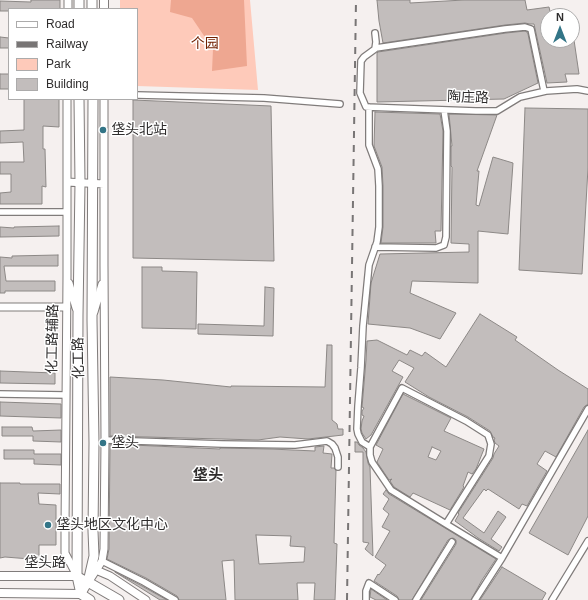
<!DOCTYPE html>
<meta charset="utf-8">
<style>
body{margin:0}
#map{position:relative;width:588px;height:600px;overflow:hidden;background:#f5f0ef;font-family:Helvetica,sans-serif}
canvas{display:block}
.legend{position:absolute;left:8px;top:8px;width:130px;height:92px;box-sizing:border-box;background:#fff;border:1px solid #acabab;margin:0;padding:5px 7px;list-style:none;font-size:12px;color:#2f2d2d}
.legend li{display:flex;align-items:center;gap:8px;height:20px}
.legend b{width:20px;border:1px solid #acabab}
.north{position:absolute;left:540px;top:8px;width:40px;height:40px;box-sizing:border-box;background:#fff;border:1px solid #acabab;border-radius:50%;rotate:0deg;font-size:11px;font-weight:700;line-height:16px;text-align:center;color:#2f2d2d}
.north::after{content:'';display:block;margin:auto;width:14px;height:18px;background:#337587;clip-path:polygon(50% 0,100% 100%,50% 72%,0 100%)}
</style>
<div id="map">
<canvas width="588" height="600"></canvas>
<ul class="legend">
<li><b style="height:5px;background:#fff"></b>Road</li>
<li><b style="height:5px;background:#787575"></b>Railway</li>
<li><b style="height:11px;background:#fecaba"></b>Park</li>
<li><b style="height:11px;background:#c2bdbc"></b>Building</li>
</ul>
<div class="north">N</div>
</div>
<script>
const context = document.querySelector('canvas').getContext('2d');
context.lineJoin = 'round';
function fill(path, color) { context.fillStyle = color; context.fill(path, 'evenodd'); }
const poly = rows => new Path2D(rows.map(r => 'M' + r).join(''));
function trace(path, color, width, dash) { context.strokeStyle = color; context.lineWidth = width; context.lineCap = dash ? 'butt' : 'round'; context.setLineDash(dash || []); context.stroke(path); }
function label(font, color, halo, rows, align = 'center') {
  context.font = font + ' Helvetica,"Noto Sans SC",sans-serif'; context.lineWidth = 3; context.setLineDash([]); context.textBaseline = 'middle'; context.strokeStyle = halo; context.fillStyle = color; for (const [text, x, y, turn = 0] of rows) {
    context.save(); context.translate(x, y); context.rotate((+turn || 0) * Math.PI / 180); context.textAlign = isNaN(turn) ? turn : align; if (halo) context.strokeText(text, 0, 0); context.fillText(text, 0, 0); context.restore();
  }
}
const green = poly([
 [120,0,250,0,258,90,137,86,137,9,120,9]
]);
const forest = poly([
 [171,0,244,0,247,66,212,71,213,49,192,18,170,12]
]);
const building = poly([
 [31,0,60,0,60,9,9,9,9,11,0,11,0,1,31,2,31,0],
 [377,0,410,0,410,3,464,0,525,0,527,10,549,7,551,16,548,16,548,40,574,40,579,74,565,74,567,82,547,83,534,24,530,24,525,23,505,25,383,43,379,21,377,0],
 [525,31,527,32,528,34,538,83,504,99,377,102,377,53,378,52,506,33,525,31],
 [0,37,9,38,9,48,0,48,0,37],
 [0,74,9,74,9,89,0,89,0,74],
 [24,99,59,99,59,127,43,126,43,149,45,149,46,187,42,186,42,204,0,204,0,193,11,192,11,174,0,174,0,162,24,162,23,142,0,143,0,131,24,130,24,99],
 [133,100,271,106,274,261,133,258,133,100],
 [525,108,588,109,588,168,582,274,519,270,525,108],
 [375,112,440,114,443,131,441,231,435,231,436,243,381,243,383,227,383,186,382,167,374,146,375,112],
 [449,114,497,115,477,171,479,171,476,205,479,206,493,157,513,163,508,234,478,231,478,283,412,281,410,293,456,313,440,339,410,328,368,324,371,283,380,254,469,252,469,244,451,243,452,167,451,166,451,146,452,146,449,114],
 [59,226,59,236,0,237,0,227,14,228,14,227,59,226],
 [58,255,58,266,4,266,6,281,55,281,55,291,5,291,5,293,0,293,0,257,12,258,12,256,58,255],
 [142,267,162,267,162,271,197,272,196,329,142,328,142,267],
 [265,287,274,288,273,336,198,334,198,324,264,326,265,287],
 [480,314,517,337,515,340,558,370,588,389,588,404,584,407,556,457,545,451,537,464,547,471,527,506,522,504,519,509,488,489,486,491,484,489,463,518,484,533,498,511,506,517,491,539,502,547,499,551,478,538,455,521,459,514,458,513,493,458,494,454,499,446,495,443,494,440,495,438,493,437,490,431,468,417,429,397,405,382,414,368,399,360,392,371,403,377,371,435,366,439,362,433,361,429,362,421,364,416,362,415,362,411,364,408,362,407,366,360,367,341,377,340,407,355,410,350,422,356,425,352,446,367,480,314],
 [327,345,332,345,332,420,337,424,338,429,343,429,343,435,308,439,280,437,258,440,110,436,110,377,163,380,231,387,231,386,325,387,327,345],
 [0,371,55,373,55,384,0,383,0,371],
 [403,394,451,418,444,431,484,449,476,469,472,474,468,472,463,486,464,487,450,510,413,493,410,497,394,487,390,481,392,479,389,480,377,462,383,449,376,445,403,394],
 [432,447,441,451,436,460,428,457,432,447],
 [0,402,61,404,61,418,0,416,0,402],
 [2,427,32,427,33,431,61,430,61,442,33,441,33,436,2,436,2,427],
 [588,430,588,516,568,555,529,533,588,430],
 [355,442,357,442,359,445,363,448,366,452,368,463,370,467,373,556,365,549,369,543,363,542,363,452,355,452,355,442],
 [110,444,220,449,220,448,271,449,315,451,315,447,324,446,323,453,332,454,331,468,334,468,336,470,334,543,337,544,335,600,314,600,315,583,297,583,298,600,235,600,234,560,222,561,226,600,179,600,177,596,146,578,107,559,109,549,110,444],
 [256,535,291,536,290,546,305,547,304,562,259,564,256,535],
 [4,450,34,450,34,454,61,454,61,465,34,464,34,459,4,459,4,450],
 [0,483,20,483,20,484,60,484,60,494,38,493,39,504,56,505,56,545,39,545,39,557,30,557,30,559,5,557,0,558,0,483],
 [386,490,389,494,496,559,482,580,471,600,421,600,456,544,456,540,453,538,448,540,412,600,399,600,397,596,374,581,378,574,379,575,386,565,375,557,390,531,382,527,389,514,383,509,389,499,383,494,386,490],
 [502,567,546,593,542,600,480,600,502,567],
 [115,572,142,586,167,600,160,600,115,572],
 [371,589,387,600,376,600,370,597,371,589]
]);
const minor = poly([
 [375,33,376,42,375,49,364,57,361,61,360,93,366,107,476,111,497,111,520,97,546,91,577,89,588,91],
 [376,48,505,29,525,27,531,29,544,91],
 [137,95,264,98,340,104],
 [369,107,369,145,378,169,379,186,379,227,377,242,369,265,363,326,361,368,358,406,357,429,358,434,362,442,370,447],
 [0,212,67,212],
 [375,247,436,248,444,245,446,237,447,131,444,110],
 [0,394,66,395],
 [105,440,222,444,295,445,327,441,332,444,335,448,338,457,338,467],
 [446,524,489,456,491,444,488,435,466,421,402,388,370,447,370,455,372,462,391,490,446,524,502,558],
 [102,561,144,582,175,600],
 [366,600,366,591,369,583,395,600],
 [416,600,452,542],
 [475,600,502,558,588,409],
 [552,600,588,541]
]);
const tertiary = poly([
 [68,9,68,0],
 [67,99,67,276,65,530,65,553,76,574],
 [67,182,104,184],
 [69,283,76,308],
 [0,307,67,307],
 [94,312,102,284],
 [96,570,110,576,146,600],
 [91,578,102,561,104,549,105,440,104,266,104,99]
]);
const secondary = poly([
 [104,9,104,0],
 [0,576,77,576,88,582,81,594,0,593]
]);
const primary = poly([
 [79,0,79,9],
 [92,0,92,9],
 [79,99,80,183,78,315,77,576,81,594,90,600],
 [93,99,92,320,94,443,93,531,94,556,88,582,119,600]
]);
const rail = poly([
 [347,600,356,0]
]);
const markers = [
 [103,130,4,"#337587"],
 [103,443,4,"#337587"],
 [48,525,4,"#337587"]
];
const parkNames = [
 ["个园",205,44]
];
const streetNames = [
 ["陶庄路",468,98,2],
 ["化工路辅路",53,339,-89],
 ["化工路",79,358,-91],
 ["垡头路",45,563]
];
const poiNames = [
 ["垡头北站",111,130],
 ["垡头",111,443],
 ["垡头地区文化中心",56,525]
];
const neighbourhoodNames = [
 ["垡头",208,476]
];
fill(green, '#fecaba');
fill(forest, '#eea791');
fill(building, '#c2bdbc');
trace(building, '#8c8886', 1);
trace(minor, '#807c7b', 8);
trace(tertiary, '#807c7b', 9);
trace(secondary, '#807c7b', 10);
trace(primary, '#807c7b', 11);
trace(minor, '#fff', 5.5);
trace(tertiary, '#fff', 7);
trace(secondary, '#fff', 8);
trace(primary, '#fff', 9);
trace(rail, '#787575', 2, [7, 7]);
for (const [x, y, r, color] of markers) { const dot = new Path2D(); dot.arc(x, y, r, 0, 2 * Math.PI); context.fillStyle = color; context.fill(dot); trace(dot, '#fff', 1.5); }
label('14px', '#722102', '#fff', parkNames);
label('14px', '#2f2d2d', '#fff', streetNames);
label('14px', '#2f2d2d', '#fff', poiNames, 'left');
label('bold 15px', '#2f2d2d', '#fff', neighbourhoodNames);
</script>
